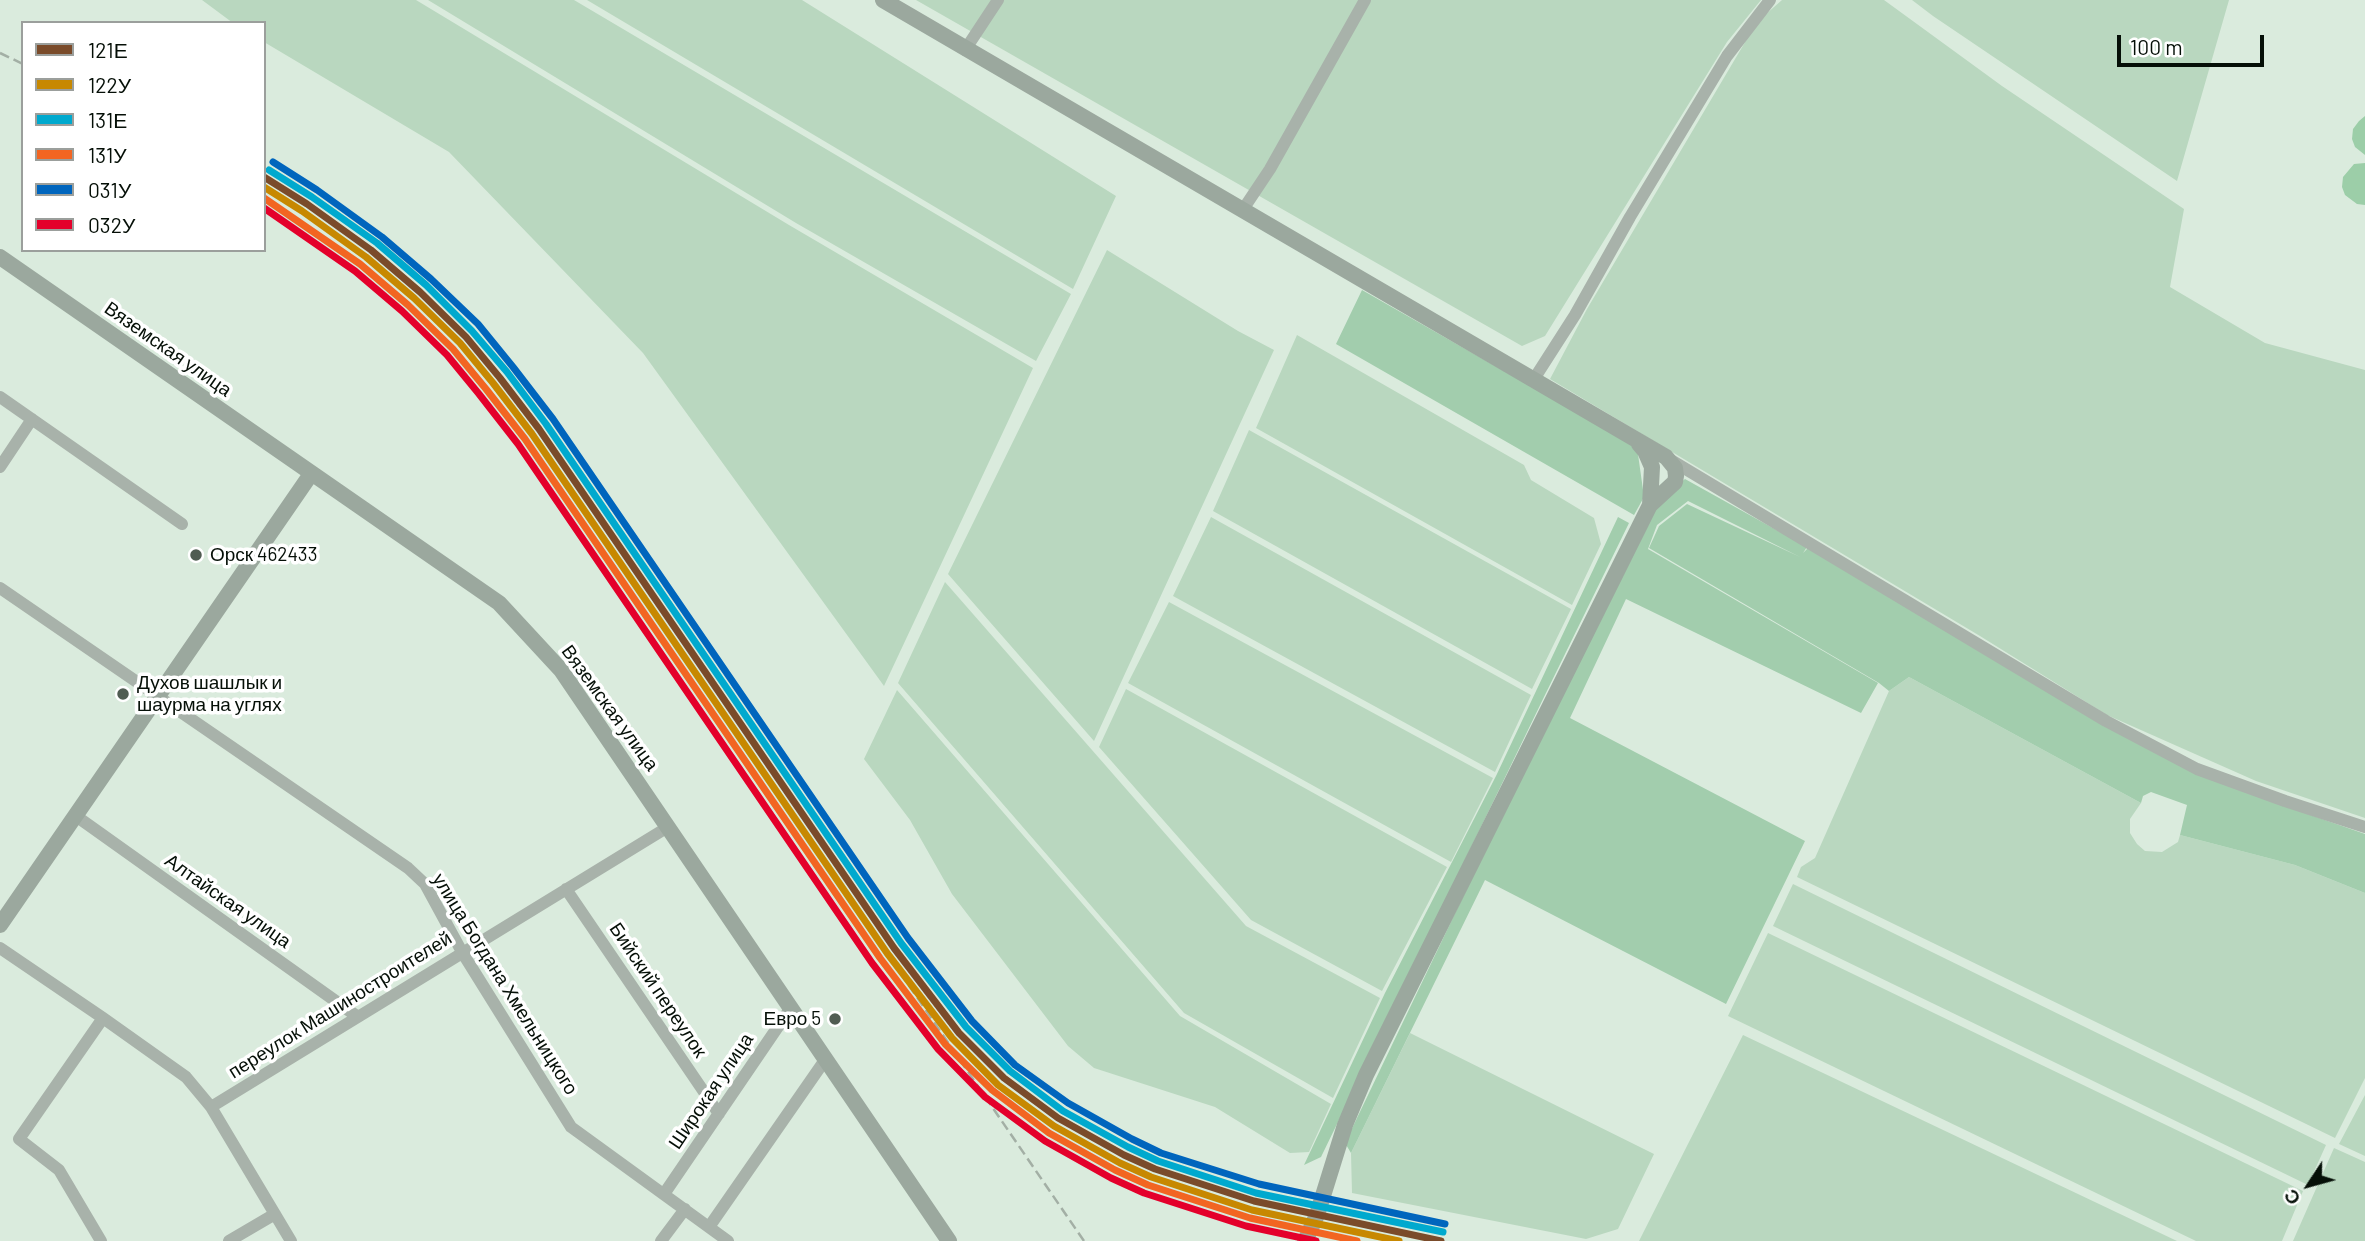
<!DOCTYPE html>
<meta charset="utf-8">
<style>
body{margin:0}
#map{position:relative;width:2365px;height:1241px;overflow:hidden;background:#daebdd;font-family:Barlow,sans-serif}
canvas{display:block}
.legend{position:absolute;left:21px;top:21px;width:245px;height:231px;box-sizing:border-box;background:#fff;border:2px solid #9b9f9c;margin:0;padding:9px 12px;list-style:none;font-size:21px;color:#050f07}
.legend li{display:flex;align-items:center;gap:14px;height:35px}
.legend b{width:35px;border:2px solid #9b9f9c}
.north{position:absolute;left:2274px;top:1150px;width:70px;height:70px;-webkit-text-stroke:5px #fff;paint-order:stroke;rotate:234deg;font-size:19px;font-weight:700;line-height:28px;text-align:center;color:#050f07}
.north::after{content:'';display:block;margin:auto;width:24px;height:32px;background:#050f07;clip-path:polygon(50% 0,100% 100%,50% 72%,0 100%)}
.scale{position:absolute;left:2117px;top:35px;width:147px;height:32px;box-sizing:border-box;border:4px solid #050f07;border-top:0;padding-left:9px;font-size:21px;line-height:24px;white-space:nowrap;color:#050f07;-webkit-text-stroke:5px #fff;paint-order:stroke}
</style>
<div id="map">
<canvas width="2365" height="1241"></canvas>
<ul class="legend">
<li><b style="height:9px;background:#7a4b2a"></b>121Е</li>
<li><b style="height:9px;background:#c78801"></b>122У</li>
<li><b style="height:9px;background:#00a9ce"></b>131Е</li>
<li><b style="height:9px;background:#f26522"></b>131У</li>
<li><b style="height:9px;background:#0065bd"></b>031У</li>
<li><b style="height:9px;background:#e4002b"></b>032У</li>
</ul>
<div class="north">С</div>
<div class="scale">100 m</div>
</div>
<script>
const context = document.querySelector('canvas').getContext('2d');
context.lineJoin = 'round';
function fill(path, color) { context.fillStyle = color; context.fill(path, 'evenodd'); }
const poly = rows => new Path2D(rows.map(r => 'M' + r).join(''));
function trace(path, color, width, dash) { context.strokeStyle = color; context.lineWidth = width; context.lineCap = dash ? 'butt' : 'round'; context.setLineDash(dash || []); context.stroke(path); }
function label(font, color, halo, rows, align = 'center') {
  context.font = font + ' Barlow,sans-serif'; context.lineWidth = 7; context.setLineDash([]); context.textBaseline = 'middle'; context.strokeStyle = halo; context.fillStyle = color; for (const [text, x, y, turn = 0] of rows) {
    context.save(); context.translate(x, y); context.rotate((+turn || 0) * Math.PI / 180); context.textAlign = isNaN(turn) ? turn : align; if (halo) context.strokeText(text, 0, 0); context.fillText(text, 0, 0); context.restore();
  }
}
const green = poly([
 [202,0,416,0,789,225,1033,368,884,686,643,353,449,152,264,42,264,23,233,23],
 [428,0,574,0,1071,294,1036,361,796,223],
 [587,0,802,0,1116,196,1073,289],
 [916,0,1761,0,1727,42,1545,336,1522,346],
 [1782,0,1884,0,2002,86,2184,209,2170,287,2265,343,2365,370,2365,818,2256,781,2107,715,1980,636,1550,379,1587,309,1757,22],
 [1912,0,2229,0,2177,181,1933,16],
 [1107,250,1238,331,1274,350,1094,741,948,574],
 [1297,335,1524,465,1531,480,1594,518,1601,544,1572,605,1256,428],
 [1249,430,1571,609,1532,689,1213,511],
 [1211,517,1531,695,1495,772,1173,596],
 [945,582,1246,926,1380,998,1333,1098,1184,1013,898,683],
 [1169,602,1493,778,1451,862,1128,683],
 [1909,677,2141,803,2130,819,2130,833,2137,844,2145,851,2162,852,2178,842,2180,835,2295,865,2365,893,2365,1078,2335,1138,1797,877,1801,867,1815,858,1889,691],
 [1126,689,1447,867,1382,991,1251,920,1099,747],
 [897,690,1180,1016,1331,1104,1309,1152,1290,1153,1215,1107,1094,1068,1068,1046,952,894,910,820,864,759],
 [1793,884,2326,1145,2308,1185,1773,926],
 [1768,933,2303,1191,2282,1241,2196,1241,1728,1016],
 [1410,1033,1654,1154,1618,1229,1586,1239,1352,1193,1351,1153],
 [1743,1035,2177,1241,1639,1241],
 [2365,1095,2365,1156,2339,1144],
 [2334,1148,2365,1162,2365,1241,2293,1241]
]);
const forest = poly([
 [1362,290,1637,447,1644,497,1634,515,1336,344],
 [1685,479,1807,547,1803,553,1808,548,2067,703,2279,804,2365,834,2365,893,2295,865,2180,835,2187,805,2151,792,2143,796,2141,803,1909,677,1889,691,1879,683,1649,548,1659,526,1687,504,1800,557,1688,501,1657,525,1648,549,1878,683,1861,713,1626,599,1570,718,1805,841,1726,1004,1485,880,1351,1153,1345,1143,1531,755,1654,505],
 [1618,517,1629,523,1543,699,1321,1157,1304,1165,1385,993,1496,776]
]);
const water = poly([
 [2365,116,2365,155,2355,147,2352,139,2353,129,2359,121],
 [2365,163,2365,205,2357,204,2345,195,2342,187,2343,177,2354,164]
]);
const minor = poly([
 [965,50,998,0],
 [1242,211,1270,169,1365,0],
 [1534,379,1575,315,1630,217,1727,56,1770,0],
 [0,397,182,524],
 [1669,459,2106,721,2197,769,2285,801,2365,827],
 [0,467,32,419],
 [0,588,408,868,425,884,462,952,571,1127,728,1241],
 [76,816,358,1017],
 [566,889,719,1114],
 [0,948,103,1018,186,1077,211,1107,291,1241],
 [211,1107,668,827],
 [664,1194,790,1009],
 [709,1227,825,1060],
 [101,1241,59,1170,19,1139,103,1018],
 [229,1241,275,1214],
 [661,1241,685,1209]
]);
const secondary = poly([
 [883,0,1666,457,1675,468,1676,476,1675,482,1650,505],
 [0,257,499,603,561,670,949,1241],
 [0,925,311,474],
 [1305,1241,1317,1215,1345,1125,1366,1075,1650,505,1652,467,1645,451,1639,444]
]);
const rail = poly([
 [0,53,23,64],
 [264,188,302,210,366,255,416,298,461,343,533,432,742,742,1084,1241]
]);
const rail1 = poly([
 [264,177,307,204,371,250,420,292,466,337,500,378,539,429,894,948,959,1033,1004,1078,1058,1118,1124,1155,1155,1169,1254,1201,1441,1241]
]);
const rail2 = poly([
 [264,187,302,211,366,257,414,298,460,343,493,383,532,434,887,953,952,1038,998,1085,1054,1126,1120,1163,1151,1177,1252,1210,1399,1241]
]);
const rail3 = poly([
 [269,170,312,197,377,243,426,285,472,331,507,372,546,424,901,943,966,1027,1010,1071,1063,1111,1128,1147,1158,1161,1256,1193,1443,1232]
]);
const rail4 = poly([
 [264,198,360,264,408,305,453,349,486,389,525,439,880,958,945,1044,992,1090,1049,1133,1115,1170,1148,1185,1250,1218,1357,1241]
]);
const rail5 = poly([
 [273,162,317,190,382,237,431,279,478,324,513,367,553,419,908,938,972,1021,1015,1065,1068,1103,1132,1139,1161,1153,1259,1184,1445,1224]
]);
const rail6 = poly([
 [264,208,355,271,402,311,447,355,479,394,518,444,872,963,938,1049,985,1097,1045,1141,1111,1178,1144,1193,1246,1226,1316,1241]
]);
const markers = [
 [196,555,7,"#505c52"],
 [123,694,7,"#505c52"],
 [835,1019,7,"#505c52"]
];
const streetNames = [
 ["Вяземская улица",168,349,35],
 ["Вяземская улица",610,708,54],
 ["Алтайская улица",228,901,35],
 ["улица Богдана Хмельницкого",505,984,58],
 ["Бийский переулок",658,990,56],
 ["переулок Машиностроителей",340,1005,-32],
 ["Широкая улица",711,1091,-56]
];
const poiNames = [
 ["Орск 462433",210,555],
 ["Духов шашлык и",137,683],
 ["шаурма на углях",137,705],
 ["Евро 5",821,1019,"right"]
];
fill(green, '#b9d7bf');
fill(forest, '#a2cdad');
fill(water, '#9ccea8');
trace(minor, '#a8b2aa', 12);
trace(secondary, '#9ba89e', 16);
trace(rail, '#a3afa5', 2.5, [10, 5]);
trace(rail1, '#7a4b2a', 7);
trace(rail2, '#c78801', 7);
trace(rail3, '#00a9ce', 7);
trace(rail4, '#f26522', 7);
trace(rail5, '#0065bd', 7);
trace(rail6, '#e4002b', 7);
for (const [x, y, r, color] of markers) { const dot = new Path2D(); dot.arc(x, y, r, 0, 2 * Math.PI); context.fillStyle = color; context.fill(dot); trace(dot, '#fff', 2.5); }
label('19px', '#050f07', '#fff', streetNames);
label('19px', '#050f07', '#fff', poiNames, 'left');
</script>
